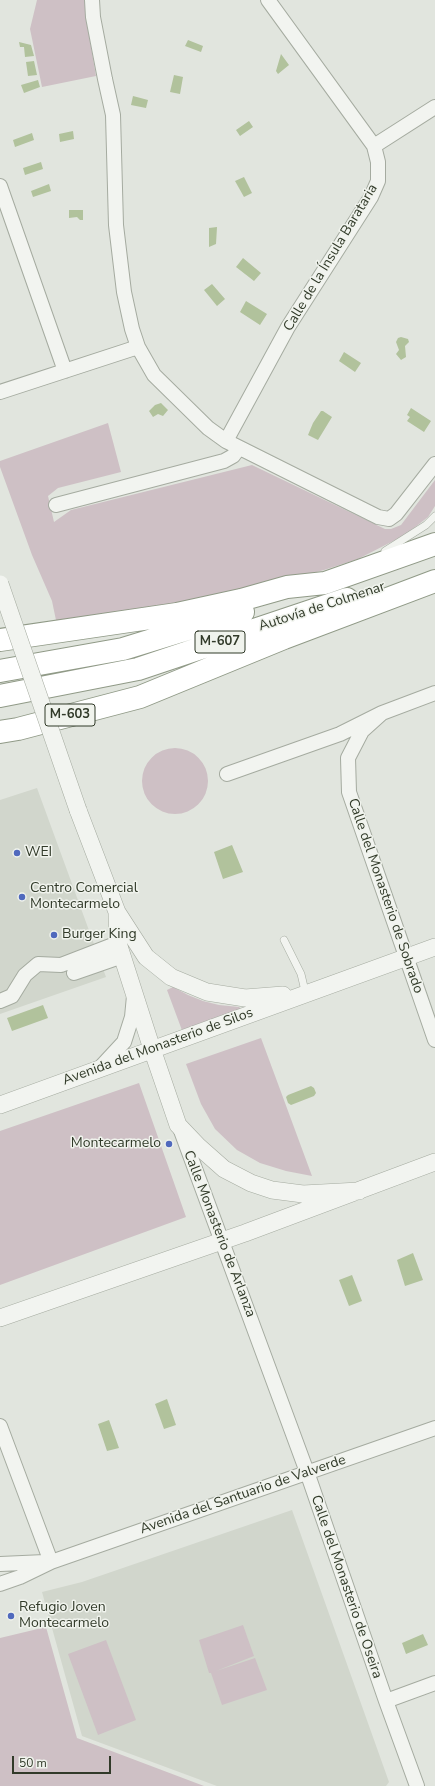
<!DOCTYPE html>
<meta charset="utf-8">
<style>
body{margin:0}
#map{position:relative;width:435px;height:1786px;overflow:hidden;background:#e1e5de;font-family:"Nunito Sans",sans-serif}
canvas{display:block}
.scale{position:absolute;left:12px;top:1756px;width:99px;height:18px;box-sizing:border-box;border:2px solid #313a29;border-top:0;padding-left:5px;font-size:12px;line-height:14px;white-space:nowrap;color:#313a29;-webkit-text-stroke:3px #f0f3ed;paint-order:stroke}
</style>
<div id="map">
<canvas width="435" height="1786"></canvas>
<div class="scale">50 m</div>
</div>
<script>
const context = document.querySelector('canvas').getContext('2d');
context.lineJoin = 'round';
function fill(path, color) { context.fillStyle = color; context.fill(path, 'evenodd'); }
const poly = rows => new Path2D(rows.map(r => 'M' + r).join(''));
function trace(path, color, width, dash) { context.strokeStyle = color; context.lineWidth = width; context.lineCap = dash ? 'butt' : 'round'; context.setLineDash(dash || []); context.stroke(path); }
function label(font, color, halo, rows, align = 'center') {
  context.font = font + ' "Nunito Sans",sans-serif'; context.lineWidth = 3; context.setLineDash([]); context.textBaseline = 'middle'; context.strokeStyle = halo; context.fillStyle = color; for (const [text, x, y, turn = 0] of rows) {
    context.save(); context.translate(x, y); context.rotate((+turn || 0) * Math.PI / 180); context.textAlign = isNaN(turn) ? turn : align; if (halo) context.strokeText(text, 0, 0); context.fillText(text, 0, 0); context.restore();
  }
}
const built = poly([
 [37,788,106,977,0,1014,0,800],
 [292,1510,389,1782,386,1786,217,1786,82,1736,42,1592,82,1582]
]);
const green = poly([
 [37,0,85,0,86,17,96,76,42,87,30,29],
 [108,423,121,472,58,488,48,496,54,522,71,510,252,465,385,529,391,529,401,525,435,480,435,506,428,517,405,535,358,559,324,570,237,593,57,625,52,601,32,555,0,467,0,461],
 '142 781a33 33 0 1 1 66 0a33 33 0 1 1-66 0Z',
 [173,987,188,995,203,1001,219,1005,239,1007,241,1009,183,1033,167,990],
 [261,1038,281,1092,312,1176,286,1171,260,1163,237,1150,215,1129,201,1104,186,1064],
 [139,1083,186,1217,0,1285,0,1131],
 [243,1625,254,1656,216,1671,255,1658,267,1690,222,1705,211,1673,209,1673,199,1640],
 [46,1627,77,1738,204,1786,0,1786,0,1638],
 [106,1640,136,1720,98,1735,68,1654]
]);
const water = poly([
 [188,40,203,46,201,52,185,46],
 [19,42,31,45,34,56,25,57,24,47,20,47],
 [281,54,289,65,278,74,276,71],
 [34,61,37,75,28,76,26,62],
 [174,75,183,77,180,94,170,92],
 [38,80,40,87,24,93,21,85],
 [133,96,148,100,146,108,131,105],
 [249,121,253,127,240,136,236,130],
 [73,131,74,139,60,142,59,134],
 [32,133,34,140,15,147,13,140],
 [41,162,43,169,25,175,23,168],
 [244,177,252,193,244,197,235,181],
 [49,184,51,191,33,197,31,191],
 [69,210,83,210,83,220,80,220,77,217,69,218],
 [217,227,216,244,209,247,209,228],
 [243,258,261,273,254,281,236,267],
 [212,284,225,299,217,306,204,290],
 [246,301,267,314,260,325,240,312],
 [401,337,408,339,409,342,405,346,406,357,401,360,396,354,399,350,396,342,398,338],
 [344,352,361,363,355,372,339,361],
 [161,403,168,410,163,416,158,414,153,417,149,411,155,405],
 [411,408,431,421,424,432,407,421,410,417,407,415],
 [321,411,323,411,332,417,318,440,308,435,313,423],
 [232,845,243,872,223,879,214,852],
 [43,1005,48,1018,12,1031,7,1018],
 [311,1086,314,1088,316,1093,314,1096,291,1105,288,1103,286,1097,288,1095],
 [413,1253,423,1280,405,1286,397,1260],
 [352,1275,362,1301,349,1306,339,1280],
 [167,1399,176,1425,164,1429,155,1404],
 [109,1420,119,1448,107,1451,98,1424],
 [423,1634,428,1645,406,1654,402,1643]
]);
const service = poly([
 [385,551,426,525,435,516],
 [284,940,301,974,305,991]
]);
const minor = poly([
 [92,0,93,17,105,79,113,115,116,225,124,292,132,329,138,347,154,375,208,428,226,441,378,517,389,519,396,514,435,464],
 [374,146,435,107],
 [0,186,65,371],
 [0,392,138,347],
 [226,441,288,327,371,197,378,181,378,162,374,146,268,0],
 [56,505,224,461,233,456,239,448],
 [382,713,362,731,348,758,349,792,435,1040],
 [227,774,340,734,382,713,435,693],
 [74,973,123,956],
 [0,1001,12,996,25,975,38,964,61,965,118,943],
 [99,1069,124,1042,132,1017,134,996],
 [180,1128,307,1472,386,1701,417,1786],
 [0,1426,51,1562],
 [0,1564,45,1562],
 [0,1584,20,1577,51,1562,435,1428],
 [386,1701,435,1683]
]);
const tertiary = poly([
 [78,810,117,912,118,943,152,1049,178,1125,198,1146,224,1169,251,1183,272,1190,303,1194,359,1191],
 [117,912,146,957,171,977,207,992,245,998,283,995],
 [0,1105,435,947],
 [0,1318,245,1233,435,1162]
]);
const motorway = poly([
 [0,640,177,614,241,600,287,587,325,583,435,544],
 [0,671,123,649,243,612],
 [0,696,138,669,347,599],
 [0,732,18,729,140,697,284,638,435,581]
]);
const tertiaryBridge = poly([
 [0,584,78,810]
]);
const markers = [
 [17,853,4,"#5069bd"],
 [22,897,4,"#5069bd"],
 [54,935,4,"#5069bd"],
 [169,1144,4,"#5069bd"],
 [11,1616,4,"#5069bd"]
];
const shields = [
 [220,642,50],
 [70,715,50]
];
const shieldNames = [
 ["M-607",220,642],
 ["M-603",70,715]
];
const streetNames = [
 ["Calle de la Ínsula Barataria",331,258,-59],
 ["Autovía de Colmenar",322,607,-18],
 ["Calle del Monasterio de Sobrado",385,896,71],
 ["Avenida del Monasterio de Silos",158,1047,-20],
 ["Calle Monasterio de Arlanza",219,1234,69],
 ["Avenida del Santuario de Valverde",243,1495,-19],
 ["Calle del Monasterio de Oseira",346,1587,71]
];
const poiNames = [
 ["WEI",25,853],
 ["Centro Comercial",30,889],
 ["Montecarmelo",30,905],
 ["Burger King",62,935],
 ["Montecarmelo",161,1144,"right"],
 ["Refugio Joven",19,1608],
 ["Montecarmelo",19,1624]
];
fill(built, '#d1d6cc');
fill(green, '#cec0c5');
fill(water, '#b1c29c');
trace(service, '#a5aba0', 8);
trace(minor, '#a5aba0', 16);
trace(tertiary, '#a5aba0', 18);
trace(motorway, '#909a87', 24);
trace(service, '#f2f4f0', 7);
trace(minor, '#f2f4f0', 14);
trace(tertiary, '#f2f4f0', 17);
trace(motorway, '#fff', 22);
trace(tertiaryBridge, '#a5aba0', 18, []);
trace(tertiaryBridge, '#f2f4f0', 17);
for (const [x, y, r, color] of markers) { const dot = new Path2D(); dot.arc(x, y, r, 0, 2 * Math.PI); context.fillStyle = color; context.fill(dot); trace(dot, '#f0f3ed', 1.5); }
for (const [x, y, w] of shields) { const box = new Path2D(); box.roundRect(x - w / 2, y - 11, w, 22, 3); context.fillStyle = '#f0f3ed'; context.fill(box); trace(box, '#313a29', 1); }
label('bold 13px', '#313a29', null, shieldNames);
label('14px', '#313a29', '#f0f3ed', streetNames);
label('14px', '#313a29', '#f0f3ed', poiNames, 'left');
</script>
